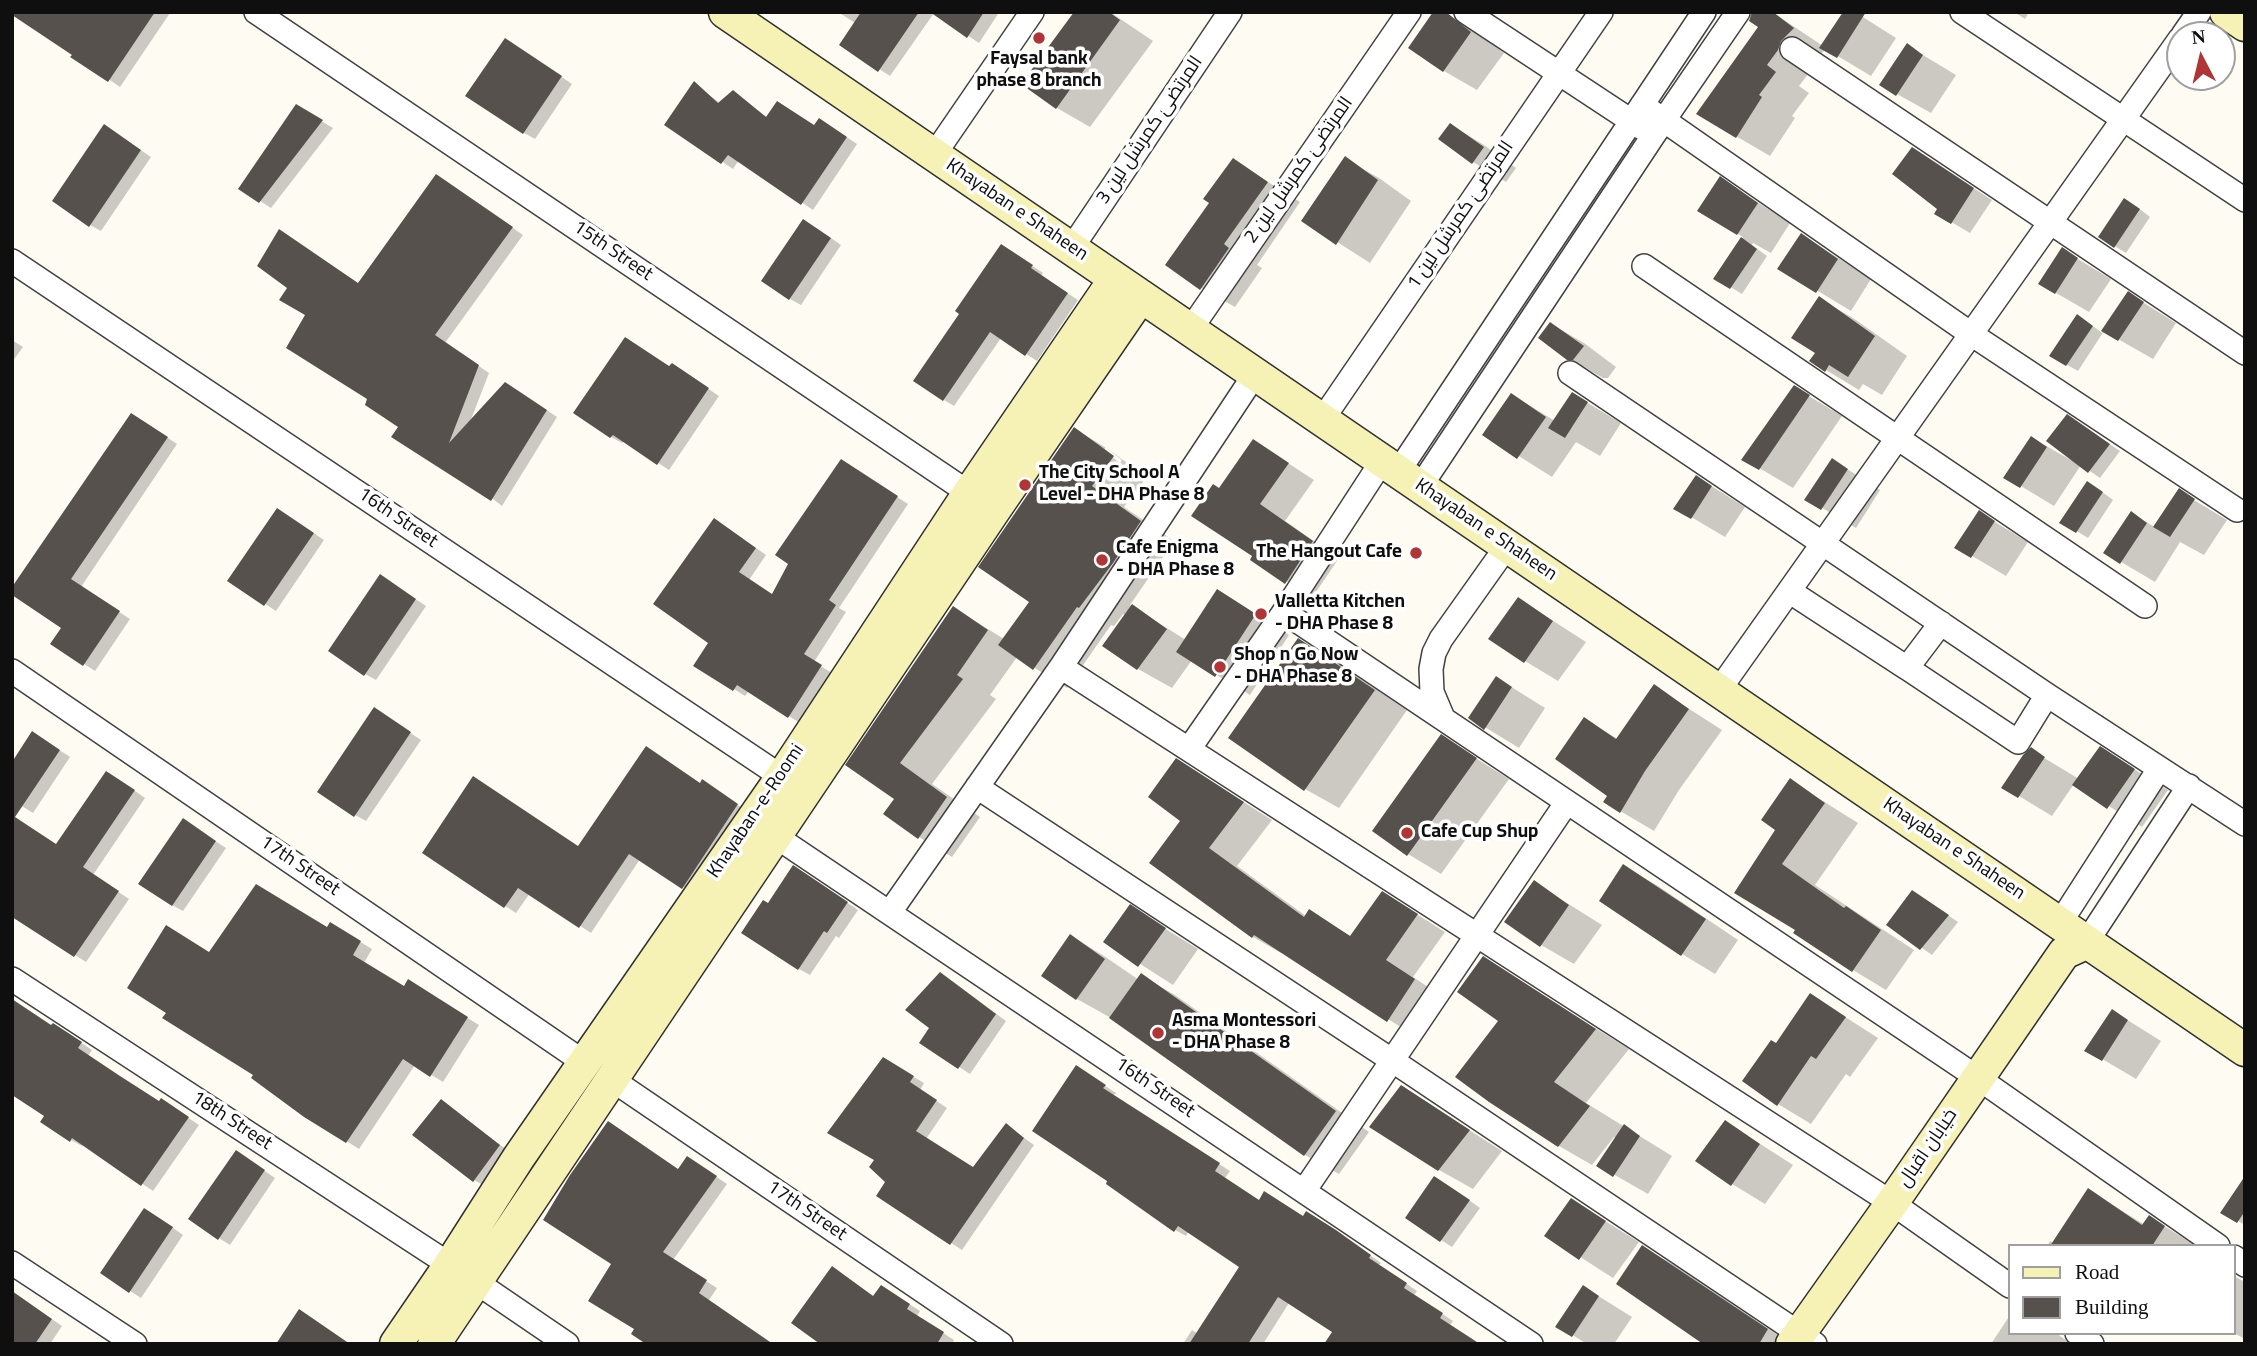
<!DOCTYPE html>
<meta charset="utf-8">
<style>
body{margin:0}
#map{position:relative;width:2257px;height:1356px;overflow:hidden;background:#fefcf2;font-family:Georgia,serif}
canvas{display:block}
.frame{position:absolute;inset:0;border:14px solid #0f0f0f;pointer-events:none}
.legend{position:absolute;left:2008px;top:1244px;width:228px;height:91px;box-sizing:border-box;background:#fff;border:2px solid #9f9f9f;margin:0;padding:9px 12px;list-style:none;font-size:21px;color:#0f0f0f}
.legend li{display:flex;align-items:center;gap:14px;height:35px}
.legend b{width:35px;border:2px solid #9f9f9f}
.north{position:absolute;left:2166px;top:21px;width:70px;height:70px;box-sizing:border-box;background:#fff;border:2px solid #9f9f9f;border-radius:50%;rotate:353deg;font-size:19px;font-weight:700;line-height:28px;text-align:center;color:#0f0f0f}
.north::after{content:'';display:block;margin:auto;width:24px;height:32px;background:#b03636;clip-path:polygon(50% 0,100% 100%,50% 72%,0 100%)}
</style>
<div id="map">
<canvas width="2257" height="1356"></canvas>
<div class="frame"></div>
<ul class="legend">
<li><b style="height:9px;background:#f6f2b5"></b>Road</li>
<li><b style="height:19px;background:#57514d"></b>Building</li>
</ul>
<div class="north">N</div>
</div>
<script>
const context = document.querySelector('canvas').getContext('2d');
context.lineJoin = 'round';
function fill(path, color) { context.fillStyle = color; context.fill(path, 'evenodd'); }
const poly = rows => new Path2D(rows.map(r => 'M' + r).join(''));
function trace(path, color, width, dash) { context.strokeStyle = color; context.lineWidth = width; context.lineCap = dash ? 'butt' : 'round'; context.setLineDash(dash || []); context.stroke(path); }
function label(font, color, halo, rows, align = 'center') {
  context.font = font + ' Georgia,Cairo,serif'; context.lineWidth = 7; context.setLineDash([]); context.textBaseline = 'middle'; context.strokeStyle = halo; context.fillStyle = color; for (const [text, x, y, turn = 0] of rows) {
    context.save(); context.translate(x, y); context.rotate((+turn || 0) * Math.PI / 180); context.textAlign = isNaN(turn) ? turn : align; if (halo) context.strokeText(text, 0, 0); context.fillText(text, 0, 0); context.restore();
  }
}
const shadow = poly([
 [12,12,168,12,170,13,120,87],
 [838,12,995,12,998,14,979,43,934,13,890,76,841,44,855,23],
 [1075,12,1110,12,1153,41,1090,127,1057,108],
 [1444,12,1471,28,1504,53,1477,90,1444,71],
 [1772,12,1823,46,1855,12,1896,38,1871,76,1826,49,1814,60,1812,69,1799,86,1809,93,1792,116,1795,118,1770,156,1698,114],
 [2014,12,2029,12,2025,19],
 [516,46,572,84,535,139,524,133],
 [1908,46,1956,75,1931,113,1897,94],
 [694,84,720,103,733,92,768,118,815,127,830,126,857,144,813,210,739,160,733,169,666,124],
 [296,106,333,128,271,208,240,188],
 [1451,125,1484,145,1516,168,1506,182,1473,162],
 [115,133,151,157,101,231,90,225],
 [1913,149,1992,200,1970,233,1936,213,1939,208],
 [1345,159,1379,178,1411,201,1370,263,1303,220],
 [1233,160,1300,202,1257,265,1262,268,1235,307,1201,288,1211,202],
 [1721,179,1790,223,1771,253,1753,243,1752,245,1767,256,1742,294,1716,278,1743,237,1699,211],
 [448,183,523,235,445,343,489,373,470,422,517,390,557,417,502,506,400,427,369,398,359,284],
 [2136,206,2150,217,2126,253,2100,237],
 [815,227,841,245,801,305,790,299],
 [1802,235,1871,279,1851,311,1780,268],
 [2063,250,2111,279,2089,312,2056,293],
 [1012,252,1043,273,1041,276,1078,300,1037,361,1001,338,954,406,944,400],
 [2128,293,2176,323,2153,359,2104,331,2078,371,2051,356,2089,323,2102,333],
 [1820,299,1853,318,1907,356,1882,395,1863,384,1859,390,1826,370,1817,352],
 [1551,324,1584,343,1616,367,1608,378,1603,378,1568,358],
 [12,340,23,347,12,362],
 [670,368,683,372,719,396,669,470,624,441,622,443,611,437,575,413],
 [1794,387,1842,416,1793,488,1744,459],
 [1573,394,1621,423,1600,456,1576,442,1552,477,1484,434,1512,395,1555,421],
 [143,421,177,444,81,587,130,619,95,671,53,644,63,628,12,593],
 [2078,423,2120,451,2100,478,2081,465,2054,506,2006,477,2032,438,2071,460],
 [1075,429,1108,449,1147,477,1124,507,1174,541,1130,605,1186,640,1218,591,1289,635,1250,695,1192,660,1172,688,1138,669,1105,646,1125,616,1123,614,1114,626,1111,625,1067,688,1017,657,990,695,996,699,932,784,980,817,952,857,919,837,896,798,847,765,954,608,1004,639,1031,601],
 [1105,447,1122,460,1120,463,1105,452],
 [1254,441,1314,480,1285,521,1339,558,1312,598,1253,559,1255,556,1220,490],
 [1833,460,1880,490,1856,528,1807,499],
 [853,468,908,504,839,608,846,612,814,662,832,673,800,723,749,691,745,696,696,665,710,643,726,527,766,555,749,580,773,596],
 [1697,477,1745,507,1725,537,1676,508],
 [2098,489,2113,500,2088,538,2062,522],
 [2179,491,2227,520,2204,555,2180,542,2155,582,2106,553,2132,514,2155,527],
 [1980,513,2028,542,2006,576,1957,547],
 [288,516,324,540,276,611,230,581],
 [391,583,426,606,376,680,365,674],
 [1519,599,1586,642,1558,681,1525,661],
 [1299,641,1332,660,1407,710,1339,808,1305,789],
 [1497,678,1545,708,1519,748,1470,718],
 [1655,687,1722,730,1679,790,1654,831,1605,802,1610,795,1585,720,1618,739],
 [385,716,421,740,366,821,355,815],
 [1442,737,1509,779,1441,874,1408,854],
 [44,740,70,757,33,813,12,800],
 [2100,748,2168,790,2142,827,2074,784,2052,816,2004,787,2031,750,2079,779],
 [1177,760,1272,820,1237,866,1306,916,1309,911,1352,937,1383,893,1445,932,1413,977,1443,997,1416,1037,1283,951,1281,953,1253,937,1151,863,1182,821],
 [118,779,145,798,93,875,129,899,86,962,12,915,57,846],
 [1791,781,1858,823,1815,885,1914,950,1886,990,1853,970,1797,930,1736,892,1778,830],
 [701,784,713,788,748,812,694,894,640,859,591,933,530,893,516,913,424,853,579,848],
 [194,827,226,848,183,911,172,905],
 [1624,866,1658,886,1738,940,1715,974,1682,954],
 [805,874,858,910,839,938,836,936,810,975,799,969,768,905],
 [1535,883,1602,925,1574,964,1541,945],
 [1924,899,1958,922,1932,955,1888,924],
 [1130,907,1198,949,1173,985,1106,942],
 [331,924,372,949,364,963,404,988,420,989,479,1025,443,1082,415,1065,359,1149,305,1115,255,1075,210,954,328,929],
 [1071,936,1104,956,1139,980,1142,976,1175,995,1369,1132,1339,1174,1305,1155,1111,1018,1077,999],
 [1483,958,1629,1049,1586,1103,1672,1156,1648,1194,1599,1166,1617,1139,1614,1137,1592,1165,1559,1146],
 [952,981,1006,1021,970,1074,921,1042,931,1027],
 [1811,995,1878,1038,1850,1077,1846,1074,1811,1124,1778,1104,1776,1045],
 [2113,1011,2161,1041,2136,1079,2087,1050],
 [52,1027,64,1031,92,1050,88,1056,160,1103,172,1107,199,1125,153,1191,83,1144,82,1146,71,1140,46,1116],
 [883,1059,924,1083,920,1090,947,1108,926,1139,974,1169,1006,1125,1034,1145,962,1250,879,1196,888,1182,876,1159],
 [1087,1074,1116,1093,1113,1096,1230,1171,1225,1178,1260,1201,1303,1218,1347,1239,1381,1263,1379,1265,1417,1291,1414,1295,1453,1321,1450,1325,1334,1332,1289,1303,1263,1344,1183,1344,1192,1330,1198,1334,1241,1267,1189,1231,1186,1236,1175,1230],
 [1402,1087,1502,1151,1473,1189,1439,1170],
 [441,1102,510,1152,485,1186,474,1180],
 [1726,1122,1793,1165,1765,1204,1732,1184],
 [247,1159,275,1178,230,1245,219,1238],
 [699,1165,727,1184,673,1260,717,1288,709,1300,637,1328,614,1264,679,1171],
 [2245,1179,2245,1225,2223,1212],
 [1446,1184,1480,1208,1452,1247,1441,1240],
 [2088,1190,2145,1225,2150,1217,2196,1246,2047,1246,2050,1241,2054,1243],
 [1571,1200,1639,1242,1613,1278,1546,1235],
 [156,1216,183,1235,141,1298,130,1291],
 [1642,1247,1676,1266,1791,1344,1706,1344],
 [843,1275,875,1297,892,1293,920,1311,917,1316,954,1340,952,1344,823,1344],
 [2234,1276,2245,1282,2245,1339,2234,1333],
 [1584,1287,1632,1317,1614,1344,1587,1344,1558,1326],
 [12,1292,62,1326,50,1344,12,1344],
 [2010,1315,2010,1333,2056,1333,2071,1344,1991,1344]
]);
const building = poly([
 [12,12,155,12,108,82,70,57,72,55,12,15],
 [861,12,919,12,878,72,839,45],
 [930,12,984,12,967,38],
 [1074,12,1109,12,1120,20,1056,109,1021,84],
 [1433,12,1446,12,1471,32,1443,72,1408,48],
 [1752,12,1773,12,1794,28,1781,41,1778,50,1767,65,1776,72,1759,95,1762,97,1736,138,1696,114,1758,27,1749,21],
 [1843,12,1866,12,1837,58,1819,48],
 [505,38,562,76,523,134,465,96],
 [1907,43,1923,55,1896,96,1879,85],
 [694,81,718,103,733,90,766,117,777,101,814,125,819,118,847,137,801,205,728,155,721,164,664,125],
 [296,104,323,120,259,203,238,189],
 [1450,123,1484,147,1472,164,1438,139],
 [104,124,141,150,89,227,52,201],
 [1912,147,1974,188,1951,224,1934,214,1937,209,1892,174],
 [1345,156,1378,180,1336,245,1301,221],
 [1233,158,1268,182,1224,244,1229,248,1200,290,1165,265,1209,203,1203,199],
 [436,174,513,227,435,335,479,365,449,443,505,382,547,410,491,501,391,437,398,427,365,405,367,399,286,348,305,315,279,300,287,288,257,266,279,229,358,283],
 [1720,176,1758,203,1737,235,1697,211],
 [2124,198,2140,209,2114,248,2098,237],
 [803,219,831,238,789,300,761,281],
 [1801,233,1838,259,1816,293,1777,269],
 [1741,237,1757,249,1730,289,1713,279],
 [1001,244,1033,265,1031,268,1068,293,1025,356,990,332,943,401,913,381,959,314,955,311],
 [2062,247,2078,258,2055,294,2038,284],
 [2128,291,2144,302,2118,341,2101,331],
 [1819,296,1875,336,1848,377,1829,365,1825,372,1809,361,1815,353,1791,338],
 [2077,314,2093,326,2066,366,2049,356],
 [1550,322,1584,346,1573,360,1567,360,1538,338],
 [625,337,669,366,672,363,709,388,657,465,613,435,610,438,573,413],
 [1794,385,1810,395,1759,470,1741,460],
 [1572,392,1588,402,1565,438,1548,428],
 [1511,393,1546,417,1517,459,1482,435],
 [131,413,168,437,71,579,120,611,83,666,50,644,61,628,12,595,12,587],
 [2067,414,2110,444,2088,473,2046,441],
 [1074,427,1114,456,1092,486,1141,521,1113,563,1079,608,1077,607,1033,670,998,645,1029,602,978,567],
 [2031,436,2047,447,2020,488,2003,478],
 [1253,439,1289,463,1260,504,1313,541,1285,584,1250,560,1252,556,1191,516,1213,484,1219,488],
 [1832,458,1848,469,1821,510,1804,500],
 [841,459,898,496,829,600,836,605,804,654,822,665,788,718,737,685,733,691,693,666,708,643,653,604,714,518,756,548,739,572,772,594,788,564,775,555],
 [1696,475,1712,486,1691,519,1673,509],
 [2087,481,2103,492,2076,533,2059,523],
 [2179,488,2195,499,2170,537,2153,527],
 [277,508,314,533,264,606,227,581],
 [1979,510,1995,521,1971,558,1954,548],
 [2131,511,2147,523,2120,564,2103,553],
 [380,574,416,599,364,676,328,651],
 [1217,589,1256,614,1215,677,1176,652],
 [1518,597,1553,621,1524,663,1488,639],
 [1132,604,1167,629,1137,670,1102,646],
 [953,606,988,630,957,675,963,679,900,763,947,797,918,839,883,814,894,799,845,765],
 [1298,638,1375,690,1304,791,1228,738],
 [1496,676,1512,687,1484,730,1468,718],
 [1654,684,1689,709,1645,771,1620,813,1603,802,1607,796,1555,759,1584,717,1616,739],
 [374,707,411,732,354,817,317,792],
 [32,731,60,750,15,817,56,844,106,771,135,790,83,867,119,891,74,957,12,917,12,762],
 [1441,734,1477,758,1407,856,1372,831],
 [646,746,700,783,702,779,738,804,682,889,629,854,579,928,518,888,504,908,422,853,473,776,578,846],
 [2100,746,2135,769,2107,809,2072,785],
 [2031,747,2045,757,2018,798,2001,788,2023,755],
 [1176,758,1244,802,1209,848,1304,917,1309,909,1350,936,1382,891,1418,914,1386,960,1415,979,1387,1022,1254,935,1252,938,1149,863,1180,821,1148,797],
 [1790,778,1825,803,1782,864,1844,908,1846,906,1881,930,1852,972,1793,933,1795,930,1734,893,1775,830,1761,820],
 [183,818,216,841,172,906,138,884],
 [1623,864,1706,919,1681,956,1599,901],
 [793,865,848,902,827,933,824,931,798,970,741,933,763,900,768,903],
 [1534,880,1569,905,1540,947,1504,922],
 [256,884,327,927,330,922,361,941,353,955,404,986,408,979,468,1017,430,1077,403,1059,346,1143,304,1117,251,1078,253,1075,162,1018,166,1013,127,988,166,925,209,952],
 [1912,890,1949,915,1920,950,1886,925],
 [1130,904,1166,928,1138,967,1103,942],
 [1070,934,1105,959,1076,1000,1041,976],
 [1483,956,1596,1029,1554,1082,1590,1106,1558,1147,1489,1102,1455,1077,1498,1021,1457,992],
 [940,972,996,1014,958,1069,919,1043,929,1028,905,1010],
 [1141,973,1336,1111,1304,1156,1109,1018],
 [1810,993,1846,1017,1816,1059,1811,1056,1777,1106,1742,1081,1771,1040,1776,1043],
 [12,999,51,1025,53,1023,82,1042,78,1048,120,1076,159,1101,161,1098,189,1117,141,1186,72,1138,70,1142,40,1122,44,1116,12,1095],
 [2112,1009,2128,1020,2102,1061,2084,1051],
 [883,1057,914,1076,910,1082,937,1100,916,1131,973,1167,1006,1123,1024,1138,950,1245,876,1196,885,1182,869,1167,874,1160,827,1133],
 [1076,1065,1106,1085,1103,1088,1220,1163,1215,1171,1259,1200,1264,1191,1303,1216,1306,1211,1336,1230,1371,1255,1369,1258,1407,1283,1404,1288,1443,1313,1440,1318,1480,1344,1324,1344,1332,1332,1278,1297,1248,1344,1189,1344,1239,1267,1178,1226,1174,1232,1106,1184,1107,1181,1032,1131],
 [1401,1085,1470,1130,1438,1171,1369,1127],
 [441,1099,500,1145,473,1182,412,1135],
 [1725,1120,1760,1144,1731,1186,1695,1161],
 [608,1121,678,1169,687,1156,717,1176,663,1252,707,1280,699,1293,773,1344,646,1344,631,1334,634,1329,588,1301,611,1264,543,1220,570,1175],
 [1624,1124,1640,1136,1613,1177,1596,1166],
 [236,1150,265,1170,218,1240,188,1219],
 [1434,1176,1470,1200,1440,1242,1405,1218],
 [2245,1176,2245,1211,2237,1223,2220,1213],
 [2088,1188,2142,1225,2149,1215,2165,1226,2152,1246,2050,1246],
 [1571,1198,1606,1221,1579,1260,1544,1236],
 [144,1208,173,1227,129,1293,100,1273],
 [1642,1245,1768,1329,1759,1344,1703,1344,1616,1284],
 [832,1266,873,1296,881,1285,910,1304,907,1309,944,1332,937,1344,820,1344,791,1323],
 [1583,1285,1599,1296,1572,1337,1555,1327],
 [12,1291,52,1319,35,1344,12,1344],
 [299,1309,350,1344,276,1344]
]);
const street = poly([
 [256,12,969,493],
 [1466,12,1642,128],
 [1962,12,2245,200],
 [2183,35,2199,12],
 [1792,49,2245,353],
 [1642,105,1971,334,2237,510],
 [934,155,1032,12],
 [1071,249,1230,12],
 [12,261,782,777],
 [1644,266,2145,606],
 [1190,330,1409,12],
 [1570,373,2047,695,2245,824],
 [1322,420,1601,12],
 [1398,472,1704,12],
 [1420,487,1653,136,1738,12],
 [1789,591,1907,668,1941,623],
 [1284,612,1567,802],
 [1061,667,1892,1203,2010,1286],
 [1907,668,2018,742,2047,695],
 [12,671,585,1063],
 [1719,690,2180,39],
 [1443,718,1432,692,1431,669,1434,653,1441,639,1507,546],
 [1189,749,1284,612,1382,461],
 [977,787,1393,1061,1815,1344],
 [775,836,1531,1344],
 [890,912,1061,667,1255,374],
 [2060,923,2159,769],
 [2086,943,2189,786],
 [12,979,450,1265],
 [611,1079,1001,1344],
 [1304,1191,1567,802,1978,1078,2218,1246],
 [2234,1257,2245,1265],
 [12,1263,135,1344],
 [476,1282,567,1344],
 [2077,1333,2092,1344]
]);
const secondary = poly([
 [725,12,2245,1050],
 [2226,12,2245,25],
 [396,1344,450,1265,519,1157,782,777,969,493,1115,279],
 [434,1344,995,509,1141,296],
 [1792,1344,1892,1203,2064,953,2086,943]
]);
const markers = [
 [1039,38,7,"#b03636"],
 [1025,485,7,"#b03636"],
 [1416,553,7,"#b03636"],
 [1102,560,7,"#b03636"],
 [1261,614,7,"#b03636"],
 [1220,667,7,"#b03636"],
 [1407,833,7,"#b03636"],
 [1158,1033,7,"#b03636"]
];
const poiNames = [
 ["Faysal bank",1039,60,"center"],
 ["phase 8 branch",1039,82,"center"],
 ["The City School A",1039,474],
 ["Level - DHA Phase 8",1039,496],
 ["Cafe Enigma",1116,549],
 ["- DHA Phase 8",1116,571],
 ["The Hangout Cafe",1402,553,"right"],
 ["Valletta Kitchen",1275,603],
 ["- DHA Phase 8",1275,625],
 ["Shop n Go Now",1234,656],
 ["- DHA Phase 8",1234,678],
 ["Cafe Cup Shup",1421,833],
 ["Asma Montessori",1172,1022],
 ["- DHA Phase 8",1172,1044]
];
const streetNames = [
 ["المرتضیٰ کمرشل لین 3",1151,131,-56],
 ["المرتضیٰ کمرشل لین 2",1300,171,-55],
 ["Khayaban e Shaheen",1016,211,34],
 ["المرتضیٰ کمرشل لین 1",1462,216,-56],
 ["15th Street",612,252,34],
 ["16th Street",397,519,34],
 ["Khayaban e Shaheen",1485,531,34],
 ["Khayaban-e-Roomi",757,812,-56],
 ["Khayaban e Shaheen",1953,850,34],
 ["17th Street",299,867,34],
 ["16th Street",1154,1089,34],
 ["18th Street",231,1122,33],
 ["خیابان اقبال",1929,1149,-56],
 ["17th Street",806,1212,34]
];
fill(shadow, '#0003');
fill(building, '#57514d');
trace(street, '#424242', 26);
trace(secondary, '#313131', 35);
trace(street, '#fff', 23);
trace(secondary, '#f6f2b5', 32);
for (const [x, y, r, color] of markers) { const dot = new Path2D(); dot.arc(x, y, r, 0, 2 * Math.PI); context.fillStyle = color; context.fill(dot); trace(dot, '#fff', 2.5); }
label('bold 19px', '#0f0f0f', '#fff', poiNames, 'left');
label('19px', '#0f0f0f', '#fff', streetNames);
</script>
